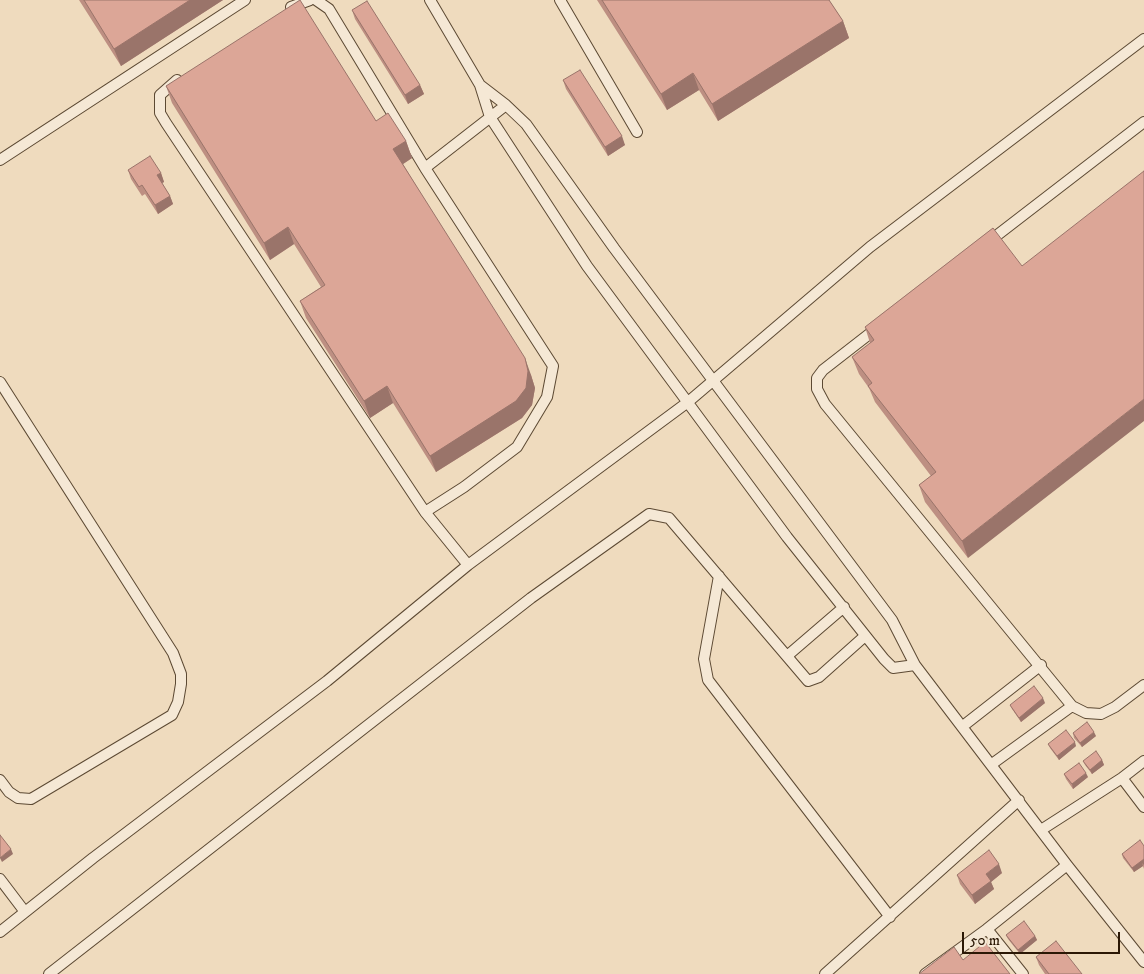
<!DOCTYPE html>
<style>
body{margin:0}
#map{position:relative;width:1144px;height:974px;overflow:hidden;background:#efdbbe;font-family:"IM FELL DW Pica",serif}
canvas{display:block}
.scale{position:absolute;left:962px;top:932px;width:158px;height:22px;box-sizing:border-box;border:2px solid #2b1805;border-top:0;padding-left:6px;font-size:15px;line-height:18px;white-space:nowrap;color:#2b1805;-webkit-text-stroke:4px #f5e8d5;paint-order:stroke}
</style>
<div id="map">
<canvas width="1144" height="974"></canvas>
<div class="scale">50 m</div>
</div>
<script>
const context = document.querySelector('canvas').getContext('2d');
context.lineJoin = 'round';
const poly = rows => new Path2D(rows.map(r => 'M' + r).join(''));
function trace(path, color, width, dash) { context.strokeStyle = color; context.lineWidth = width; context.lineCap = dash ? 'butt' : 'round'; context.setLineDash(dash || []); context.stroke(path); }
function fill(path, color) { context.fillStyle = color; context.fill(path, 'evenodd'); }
const service = poly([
 [316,0,329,9,425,168,553,366,547,397,517,447,464,487,425,512],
 [430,0,480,85,490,117,587,266,787,537,884,659,893,668,915,665],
 [560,0,637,132],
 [291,7,310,0],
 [177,80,160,95,160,113,166,123,425,512,468,565],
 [480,85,506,105,526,124,614,248,892,620,915,665,1067,865,1144,962],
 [0,160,245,0],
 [425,168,506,105],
 [987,243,1144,122],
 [877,328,823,370,817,378,817,389,825,404,1072,706,1086,713,1101,714,1115,707,1144,685],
 [0,382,173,653,181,674,181,684,178,702,172,715,31,799,18,798,9,792,0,780],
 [719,576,704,659,708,680,890,917],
 [787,656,844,607],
 [963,726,1041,665],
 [992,764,1072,706],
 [1122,778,1144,807],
 [1041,830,1122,778,1144,761],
 [0,879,25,912],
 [987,929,1023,974],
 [0,932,93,858,327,681,468,565,688,402,870,247,1144,39],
 [49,974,531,598,649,514,669,518,808,681,819,677,865,636],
 [825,974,1019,800],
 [925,974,987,929,1067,865]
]);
const wall = poly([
 [79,0,223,0,121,66],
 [597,0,829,0,843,21,849,38,718,121,699,90,667,110],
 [352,10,420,85,424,94,408,104,355,19],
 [563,80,625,145,608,156,566,89],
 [166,86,376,121,406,141,412,158,403,164,531,375,535,388,532,405,522,418,436,472,393,403,370,418,306,318,300,301,321,287,294,244,270,260,172,103],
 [128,170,161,173,164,182,162,183,170,196,173,204,158,214,145,194,142,196,131,179],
 [993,228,968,558,925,502,919,485,931,476,875,402,869,388,859,374,852,357,870,343,865,327],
 [1045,703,1021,722,1012,709,1010,705],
 [1073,733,1096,736,1082,747,1074,738],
 [1048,744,1076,746,1059,760,1050,748],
 [1102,760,1104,765,1092,774,1085,765,1083,761],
 [1064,774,1088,777,1073,789,1066,779],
 [1144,846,1144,869,1143,866,1134,872,1123,858,1122,854],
 [1002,873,991,882,994,889,975,904,960,884,957,875],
 [1006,935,1035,936,1037,940,1020,954,1008,939],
 [1036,957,1082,974,1045,974,1039,965]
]);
const shadedWall = poly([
 [190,0,223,0,121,66,114,49],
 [843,21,849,38,718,121,712,104],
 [693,73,699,90,667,110,661,94],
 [420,85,424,94,408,104,405,95],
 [622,136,625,145,608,156,605,147],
 [406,141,412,158,400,166,393,149],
 [161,173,164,182,160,184,157,175],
 [170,196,173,204,158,214,155,205],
 [288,227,294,244,270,260,264,243],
 [525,358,531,375,535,388,532,405,522,418,436,472,430,456],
 [387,386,393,403,370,418,364,401],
 [1144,399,1144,421,968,558,962,541],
 [1043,698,1045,703,1021,722,1019,718],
 [1094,732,1096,736,1082,747,1080,743],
 [1075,742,1076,746,1059,760,1057,756],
 [1102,760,1104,765,1092,774,1090,770],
 [1086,773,1088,777,1073,789,1072,784],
 [11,849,13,854,2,862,0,858],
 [1144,859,1144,865,1142,863,1143,866,1134,872,1132,868],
 [999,864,1002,873,991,882,994,889,975,904,972,895,986,874],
 [1035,936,1037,940,1020,954,1018,950]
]);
const building = poly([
 [84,0,190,0,114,49,84,0],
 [300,0,376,121,388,113,406,141,393,149,525,358,528,371,526,388,516,401,430,456,387,386,364,401,300,301,325,285,288,227,264,243,166,86,300,0],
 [602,0,829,0,843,21,712,104,693,73,661,94,602,0],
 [367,1,420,85,405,95,352,10,367,1],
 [580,70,622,136,605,147,563,80,580,70],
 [150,156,161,173,157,175,170,196,155,205,142,185,139,187,128,170,150,156],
 [1144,171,1144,399,962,541,919,485,936,472,868,386,872,383,852,357,874,340,865,327,993,228,1022,266,1144,171],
 [1034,686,1043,698,1019,718,1010,705,1034,686],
 [1087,722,1094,732,1080,743,1073,733,1087,722],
 [1066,730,1075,742,1057,756,1048,744,1066,730],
 [1096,751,1102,760,1090,770,1083,761,1096,751],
 [1079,763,1086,773,1072,784,1064,774,1079,763],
 [0,835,11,849,0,858,0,835],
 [1140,840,1144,846,1144,859,1132,868,1122,854,1140,840],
 [989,850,999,864,986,874,991,881,972,895,957,875,989,850],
 [1024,921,1035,936,1018,950,1006,935,1024,921],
 [1056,941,1082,974,1049,974,1036,957,1056,941],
 [985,942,1010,974,919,974,954,947,963,960,985,942]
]);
trace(service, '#5c4933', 12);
trace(service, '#f5e8d5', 10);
fill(wall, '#bd8f82');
fill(shadedWall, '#9a746a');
fill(building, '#dca697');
trace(building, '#9a746a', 1);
</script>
